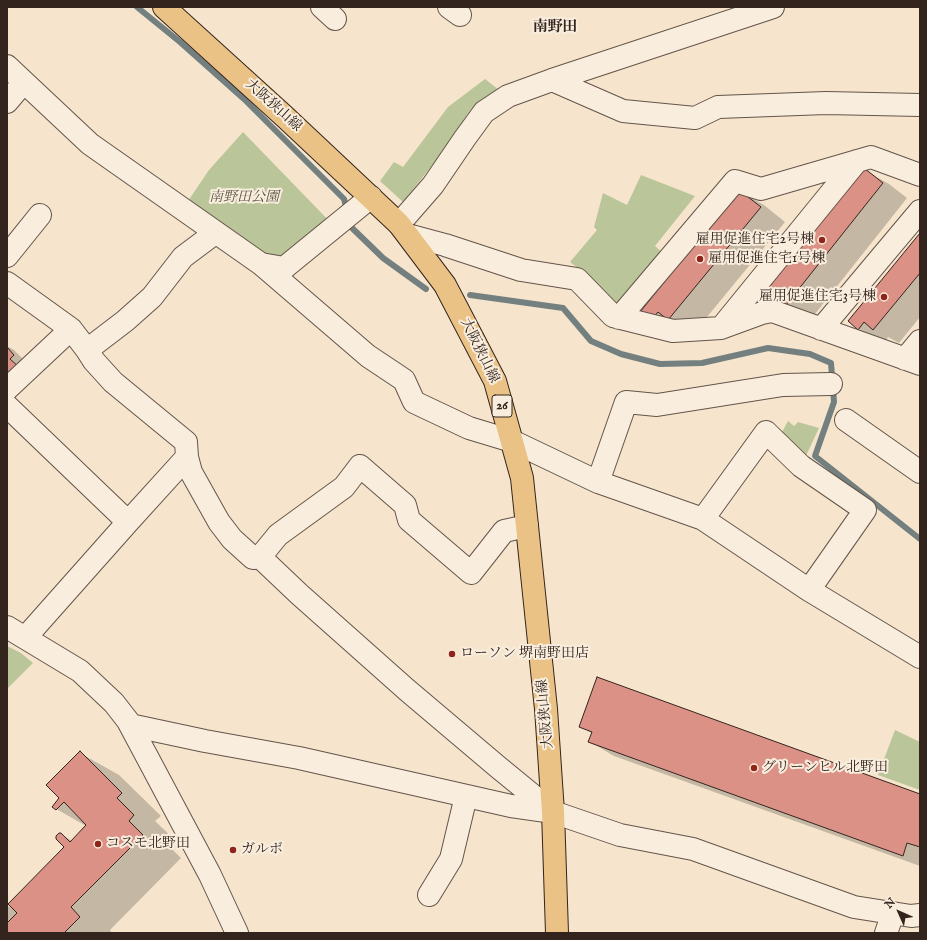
<!DOCTYPE html>
<meta charset="utf-8">
<style>
body{margin:0}
#map{position:relative;width:927px;height:940px;overflow:hidden;background:#f6e5cc;font-family:"IM FELL English",serif}
canvas{display:block}
.frame{position:absolute;inset:0;border:8px solid #33241e;pointer-events:none}
.north{position:absolute;left:879px;top:892px;width:40px;height:40px;-webkit-text-stroke:3px #f9eede;paint-order:stroke;rotate:315deg;font-size:11px;font-weight:700;line-height:16px;text-align:center;color:#33241e}
.north::after{content:'';display:block;margin:auto;width:14px;height:18px;background:#33241e;clip-path:polygon(50% 0,100% 100%,50% 72%,0 100%)}
</style>
<div id="map">
<canvas width="927" height="940"></canvas>
<div class="frame"></div>
<div class="north">N</div>
</div>
<script>
const context = document.querySelector('canvas').getContext('2d');
context.lineJoin = 'round';
function fill(path, color) { context.fillStyle = color; context.fill(path, 'evenodd'); }
const poly = rows => new Path2D(rows.map(r => 'M' + r).join(''));
function trace(path, color, width, dash) { context.strokeStyle = color; context.lineWidth = width; context.lineCap = dash ? 'butt' : 'round'; context.setLineDash(dash || []); context.stroke(path); }
function label(font, color, halo, rows, align = 'center') {
  context.font = font + ' "IM FELL English","Noto Serif JP",serif'; context.lineWidth = 4; context.setLineDash([]); context.textBaseline = 'middle'; context.strokeStyle = halo; context.fillStyle = color; for (const [text, x, y, turn = 0] of rows) {
    context.save(); context.translate(x, y); context.rotate((+turn || 0) * Math.PI / 180); context.textAlign = isNaN(turn) ? turn : align; if (halo) context.strokeText(text, 0, 0); context.fillText(text, 0, 0); context.restore();
  }
}
const green = poly([
 [485,79,499,90,471,109,441,154,403,202,380,181,394,162,403,167,448,107],
 [243,132,335,227,284,268,186,204,209,170],
 [641,175,695,196,655,246,664,254,618,306,588,276,570,262,597,230,594,227,603,193,627,205],
 [788,421,794,426,798,422,819,428,804,460,781,434],
 [7,646,21,653,33,663,7,689],
 [895,730,920,742,920,790,878,775]
]);
const shadow = poly([
 [864,170,889,184,907,198,811,319,763,297],
 [739,191,764,205,785,222,693,334,652,320],
 [920,234,920,317,899,343,888,337,884,343,859,329,849,321],
 [7,346,14,350,27,363,7,401],
 [580,726,920,795,920,866,614,756,590,742,593,734],
 [80,753,119,775,161,816,155,821,173,838,167,844,181,858,110,930,112,933,7,933,7,905,13,909,66,847,61,834,72,841,86,826,53,807,61,798]
]);
const stream = poly([
 [137,7,180,42,244,99,344,199,347,210],
 [349,221,350,226,383,258,426,289],
 [470,295,563,308,591,341,621,354,660,364,702,363,768,348,810,354,831,363,834,402,815,456,920,539]
]);
const building = poly([
 [864,168,883,183,786,305,778,299,772,306,761,297,864,168],
 [739,190,761,207,668,320,658,312,651,320,640,312,739,190],
 [920,233,920,273,873,330,864,322,858,330,848,321,920,233],
 [7,347,14,355,10,359,19,367,7,380,7,347],
 [597,677,920,794,920,847,907,843,903,856,588,742,592,732,579,727,597,677],
 [80,751,122,793,117,798,134,815,129,821,143,835,71,907,80,917,64,933,7,933,7,923,17,913,8,904,64,847,56,839,56,836,59,833,61,833,70,842,86,825,64,802,56,810,52,807,59,798,46,785,80,751]
]);
const minor = poly([
 [322,7,335,19],
 [449,7,460,15],
 [7,66,24,82],
 [552,80,623,111,695,118,718,107,826,103,920,105],
 [7,102,24,82,90,144,261,264,284,268,371,197],
 [399,224,433,185,465,138,484,112,508,96,552,80,773,7],
 [408,235,445,245,521,270,577,279,613,316,673,331,721,328,762,313,772,311,920,364],
 [7,256,40,215],
 [261,264,368,356,404,380,414,402,469,428,512,441,598,482,703,519,809,590,920,657],
 [7,283,71,329],
 [619,318,735,181,761,189,871,157,920,175],
 [721,328,857,161],
 [821,329,920,211],
 [87,350,94,361,113,382,186,442,187,457,191,472,219,522,232,539,253,558,260,557,299,594,407,690,498,767,553,812],
 [905,359,920,341],
 [7,389,71,329,87,350,125,321,152,297,183,257,215,233],
 [7,406,128,522],
 [846,420,920,472],
 [598,482,626,402,657,405,783,385,831,384],
 [703,519,766,432,801,466,865,510,809,590],
 [260,557,278,535,344,487,360,466,405,505,409,520,471,573,504,531,527,526],
 [7,627,80,671,114,703,128,721,210,875,237,933],
 [25,638,128,522,187,457],
 [130,725,205,741,299,758,511,806,553,812,620,835,693,849,854,907,911,916,920,915],
 [429,895,451,859,466,796],
 [886,933,893,913]
]);
const major = poly([
 [164,7,284,116,399,224,445,285,495,381,522,478,546,709,553,812,557,933]
]);
const markers = [
 [822,240,4,"#8f2418"],
 [700,259,4,"#8f2418"],
 [884,297,4,"#8f2418"],
 [452,654,4,"#8f2418"],
 [754,768,4,"#8f2418"],
 [98,844,4,"#8f2418"],
 [233,850,4,"#8f2418"]
];
const shields = [
 [502,406,20]
];
const shieldNames = [
 ["26",502,406]
];
const streetNames = [
 ["大阪狭山線",273,106,42],
 ["大阪狭山線",479,351,64],
 ["大阪狭山線",546,714,-95]
];
const parkNames = [
 ["南野田公園",244,198]
];
const poiNames = [
 ["雇用促進住宅2号棟",814,240,"right"],
 ["雇用促進住宅1号棟",708,259],
 ["雇用促進住宅3号棟",876,297,"right"],
 ["ローソン 堺南野田店",460,654],
 ["グリーンヒル北野田",762,768],
 ["コスモ北野田",106,844],
 ["ガルボ",241,850]
];
const neighbourhoodNames = [
 ["南野田",555,28]
];
fill(green, '#bac59a');
fill(shadow, '#0003');
trace(stream, '#74807f', 6);
fill(building, '#dc9187');
trace(building, '#33241e', 1);
trace(minor, '#64544a', 24);
trace(major, '#33241e', 24);
trace(minor, '#f9eede', 22);
trace(major, '#ebc286', 22);
for (const [x, y, r, color] of markers) { const dot = new Path2D(); dot.arc(x, y, r, 0, 2 * Math.PI); context.fillStyle = color; context.fill(dot); trace(dot, '#f9eede', 1.5); }
for (const [x, y, w] of shields) { const box = new Path2D(); box.roundRect(x - w / 2, y - 11, w, 22, 3); context.fillStyle = '#f9eede'; context.fill(box); trace(box, '#33241e', 1); }
label('bold 13px', '#33241e', null, shieldNames);
label('14px', '#33241e', '#f9eede', streetNames);
label('italic 14px', '#5c5443', '#f9eede', parkNames);
label('14px', '#33241e', '#f9eede', poiNames, 'left');
label('bold 15px', '#33241e', '#f9eede', neighbourhoodNames);
</script>
